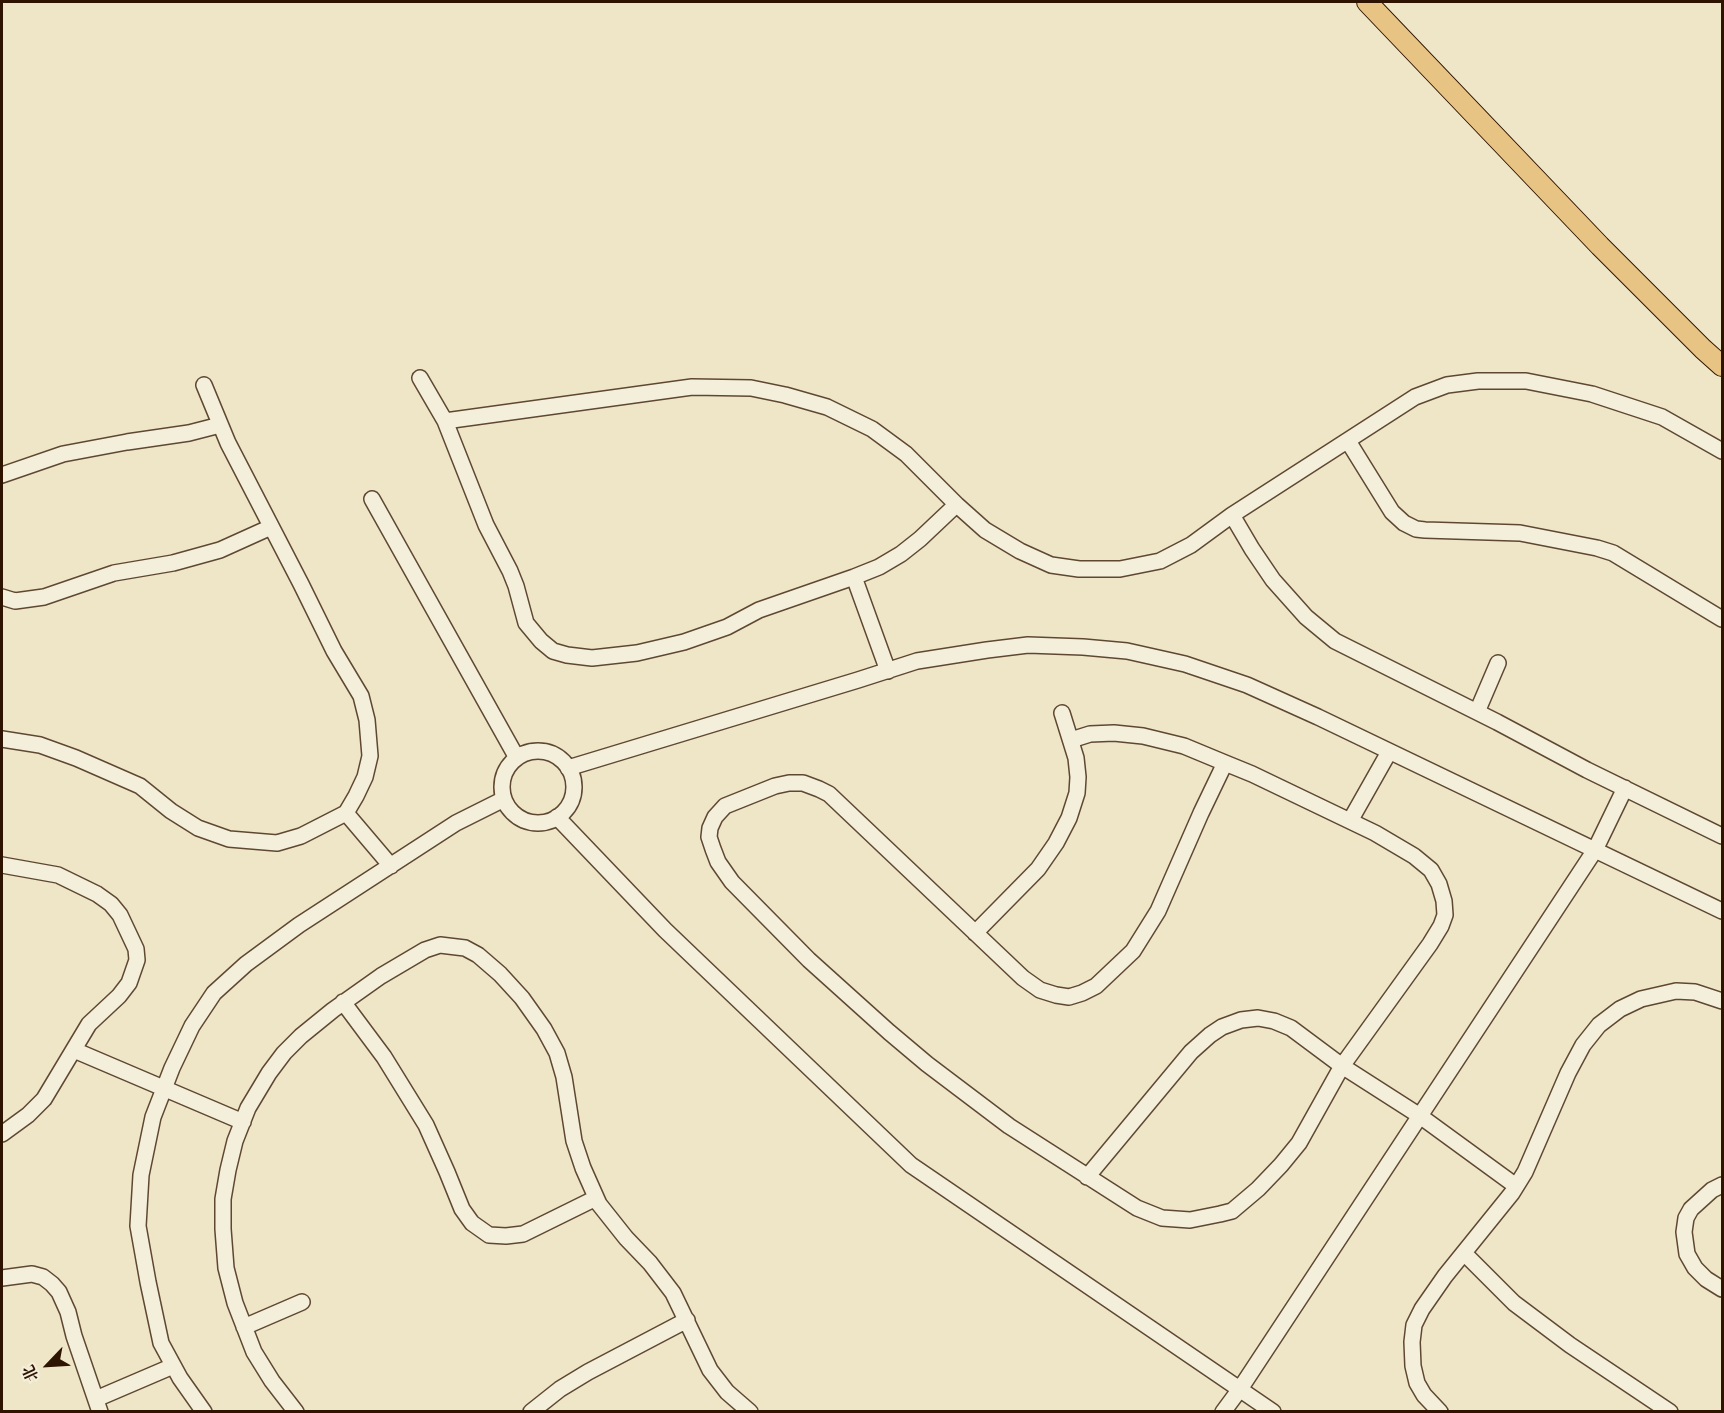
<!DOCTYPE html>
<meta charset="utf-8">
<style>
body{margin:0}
#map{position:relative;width:1724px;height:1413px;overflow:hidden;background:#eee6c7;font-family:"IM FELL English","Noto Serif SC",serif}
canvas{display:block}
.frame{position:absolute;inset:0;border:3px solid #2f1301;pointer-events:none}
.north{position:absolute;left:18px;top:1335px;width:60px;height:60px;-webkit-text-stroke:4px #f4efdb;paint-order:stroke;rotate:245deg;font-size:16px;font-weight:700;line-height:24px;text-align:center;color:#2f1301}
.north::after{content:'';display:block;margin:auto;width:21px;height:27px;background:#2f1301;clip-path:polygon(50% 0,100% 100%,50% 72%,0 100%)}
</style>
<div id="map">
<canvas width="1724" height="1413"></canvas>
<div class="frame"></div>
<div class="north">北</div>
</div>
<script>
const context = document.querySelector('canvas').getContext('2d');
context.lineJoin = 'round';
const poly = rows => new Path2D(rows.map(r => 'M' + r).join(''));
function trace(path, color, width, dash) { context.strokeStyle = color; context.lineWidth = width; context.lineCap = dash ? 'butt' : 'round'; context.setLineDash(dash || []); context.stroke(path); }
const minor = poly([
 [420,378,445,421,486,525,510,571,516,586,526,623,541,641,553,651,567,655,592,658,637,653,684,642,727,627,759,610,854,577,879,567,901,554,920,539,956,505],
 [445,421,692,387,751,388,785,395,827,407,872,429,906,454,957,505,985,530,1020,551,1051,565,1079,569,1120,569,1160,561,1191,545,1232,515,1415,397,1447,385,1478,381,1526,381,1592,394,1662,417,1722,451],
 [1348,441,1392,512,1404,523,1416,529,1425,530,1520,533,1597,548,1613,553,1722,619],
 [2,475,63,454,127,442,189,433,220,425],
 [372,499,517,758],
 [1232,515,1252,549,1273,580,1306,617,1335,641,1497,722,1587,770,1722,836],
 [854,577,888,671],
 [2,597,15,601,44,597,114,573,173,563,220,550,271,527],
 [1477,712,1498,663],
 [2,739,40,745,76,758,140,786,171,811,198,828,229,839,277,843,301,836,346,813,356,796,365,777,370,756,367,720,361,696,334,651,301,584,228,443,204,385],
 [1071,740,1090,734,1114,733,1143,736,1184,746,1225,763,1252,774,1375,833,1414,856,1431,870,1439,884,1444,901,1445,915,1441,926,1430,944,1342,1066,1299,1143,1281,1165,1258,1189,1232,1211,1220,1214,1190,1220,1162,1218,1137,1208,1009,1126,927,1064,889,1032,809,960,732,882,718,862,713,849,709,837,710,828,715,817,725,806,775,786,789,783,803,783,819,789,829,794,1023,978,1040,990,1056,995,1069,997,1082,993,1096,986,1133,951,1158,911,1201,813,1225,763],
 '502 787a36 36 0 1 1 72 0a36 36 0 1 1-72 0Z',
 [568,768,858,680,917,661,987,650,1028,645,1083,647,1127,651,1185,664,1247,685,1318,717,1722,911],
 [346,813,391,866],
 [557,817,665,930,911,1165,1273,1412],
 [1350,821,1389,752],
 [2,865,58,875,97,894,111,904,120,915,136,949,137,960,129,983,119,996,89,1024,44,1099,28,1115,2,1134],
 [975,933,1038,869,1056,843,1069,818,1077,793,1078,777,1076,758,1062,713],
 [343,1002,384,1057,426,1125,447,1172,462,1209,472,1223,489,1235,506,1236,523,1234,596,1198],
 [74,1050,243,1122],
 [1087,1177,1191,1052,1210,1035,1222,1027,1241,1020,1258,1018,1274,1021,1291,1028,1342,1066,1420,1116,1516,1186],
 [1722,1185,1712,1190,1691,1209,1686,1218,1684,1232,1687,1254,1695,1268,1706,1279,1722,1289],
 [1464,1253,1514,1303,1570,1345,1670,1412],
 [2,1278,32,1274,43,1277,52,1284,59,1292,68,1312,74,1336,100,1412],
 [244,1327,302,1302],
 [96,1399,173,1366],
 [204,1412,180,1378,161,1343,148,1282,138,1226,141,1175,153,1117,172,1068,192,1026,214,993,246,964,299,925,456,823,504,799],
 [296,1412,272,1381,254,1352,235,1303,226,1268,223,1229,223,1199,228,1170,235,1141,248,1108,269,1073,284,1053,301,1036,333,1010,381,976,425,950,440,945,465,948,478,955,500,974,522,998,544,1029,557,1053,564,1077,574,1141,583,1168,599,1204,626,1238,650,1263,673,1293,710,1370,727,1392,750,1412],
 [531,1412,560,1389,588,1372,687,1320],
 [1223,1412,1240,1389,1595,850,1625,788],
 [1440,1412,1424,1395,1417,1383,1413,1366,1412,1342,1414,1325,1422,1309,1445,1276,1512,1193,1525,1172,1568,1073,1583,1045,1599,1025,1620,1009,1641,999,1676,991,1695,992,1722,1001]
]);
const major = poly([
 [1367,2,1600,246,1703,349,1722,366]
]);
trace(minor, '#5f4832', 18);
trace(major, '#2f1301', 22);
trace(minor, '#f4efdb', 15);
trace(major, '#e7c384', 20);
</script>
